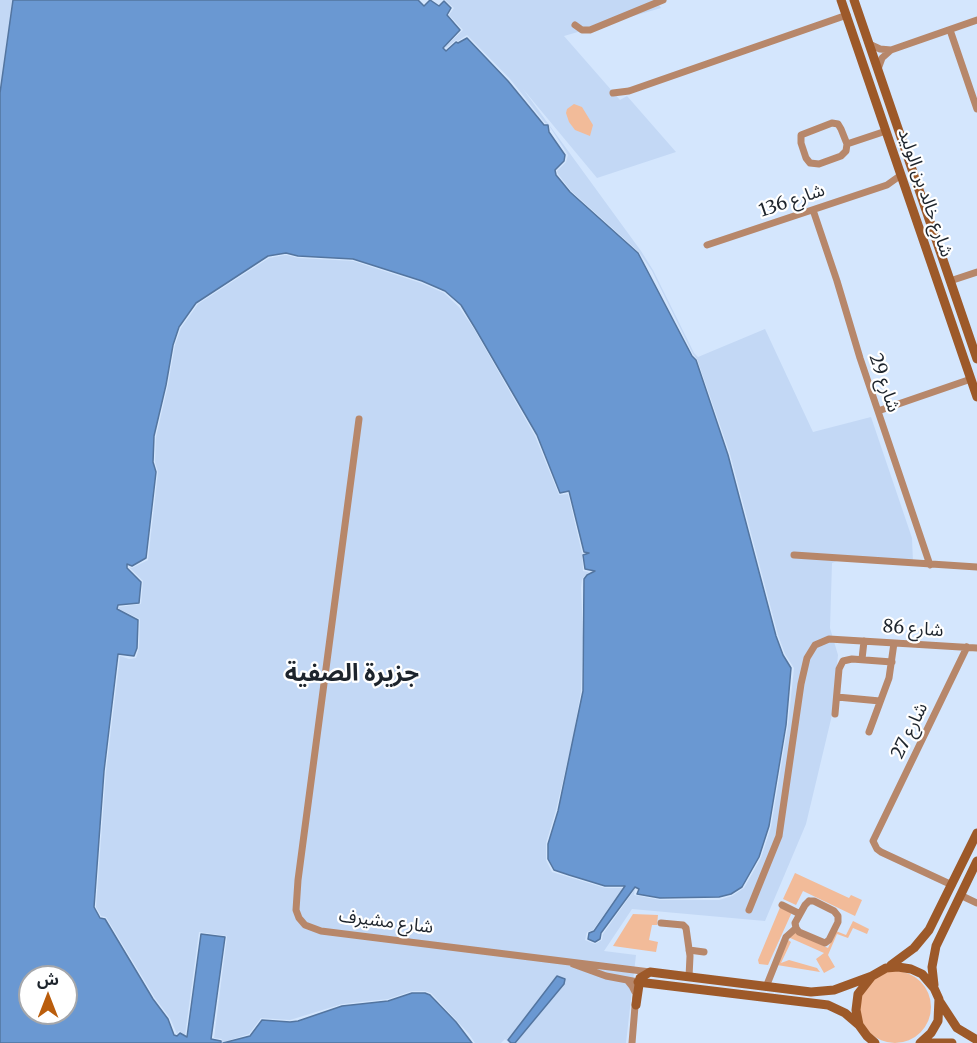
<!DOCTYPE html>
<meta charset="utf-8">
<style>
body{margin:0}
#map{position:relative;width:977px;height:1043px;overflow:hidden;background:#d4e6fd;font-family:Merriweather,"Noto Sans Arabic",serif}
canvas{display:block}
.north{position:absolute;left:18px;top:965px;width:60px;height:60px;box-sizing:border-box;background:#fff;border:2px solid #a5a7ab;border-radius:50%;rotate:0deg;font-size:16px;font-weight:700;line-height:24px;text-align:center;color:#1d242c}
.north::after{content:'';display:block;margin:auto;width:21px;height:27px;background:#ba5d0c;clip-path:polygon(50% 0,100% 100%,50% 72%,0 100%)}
</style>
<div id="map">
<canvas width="977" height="1043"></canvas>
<div class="north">ش</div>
</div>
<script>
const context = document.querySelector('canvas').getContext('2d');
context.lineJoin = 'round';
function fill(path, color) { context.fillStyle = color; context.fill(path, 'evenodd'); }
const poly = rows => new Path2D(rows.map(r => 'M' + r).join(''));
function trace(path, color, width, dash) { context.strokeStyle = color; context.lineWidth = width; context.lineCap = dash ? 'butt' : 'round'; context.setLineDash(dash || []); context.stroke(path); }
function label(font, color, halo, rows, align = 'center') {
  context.font = font + ' Merriweather,"Noto Sans Arabic",serif'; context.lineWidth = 4.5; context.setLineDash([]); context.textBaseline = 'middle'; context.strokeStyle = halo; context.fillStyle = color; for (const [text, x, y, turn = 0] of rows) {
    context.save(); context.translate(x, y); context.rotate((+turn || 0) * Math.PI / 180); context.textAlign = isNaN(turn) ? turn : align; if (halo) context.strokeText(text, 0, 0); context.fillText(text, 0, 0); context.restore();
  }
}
const built = poly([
 [0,0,13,0,0,93],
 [445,0,656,0,661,8,564,36,620,100,627,96,676,152,597,178,523,89,641,251,653,270,694,353,698,357,765,329,813,432,871,417,912,538,913,562,849,556,832,563,830,628,838,655,832,715,806,824,765,921,632,909,604,951,636,955,626,1043,509,1043,505,1039,501,1043,475,1043,469,1034,431,993,425,991,412,991,388,999,342,1004,290,1020,261,1018,249,1034,221,1043,222,1039,214,1038,227,936,199,932,185,1035,179,1031,177,1034,170,1018,155,998,106,917,101,916,96,907,106,771,120,656,129,659,136,658,139,648,140,619,119,609,119,607,141,604,143,581,129,567,132,568,148,560,158,472,155,462,156,437,168,385,175,345,181,328,198,304,269,258,286,255,298,258,353,261,421,283,444,293,459,307,474,329,535,436,559,495,568,494,582,553,583,571,589,572,582,579,581,588,583,637,581,691,573,738,556,810,546,843,546,860,552,872,605,888,623,888,593,930,587,932,585,940,595,944,602,940,603,934,635,889,634,895,660,900,719,900,732,896,744,888,761,858,771,827,788,725,794,668,785,654,778,635,730,454,697,359,693,354,652,271,639,252,571,191,558,174,557,171,566,162,568,155,548,124,545,123,510,79,467,35,458,41,456,40,446,48,445,47,463,30,449,15,454,8]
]);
const green = poly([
 [574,104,582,107,593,125,590,136,575,130,569,122,566,113,567,109],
 [795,873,849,898,851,895,862,900,855,916,803,891,796,905,783,899],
 [781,905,792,912,768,965,759,964,758,960],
 [633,914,658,915,657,925,652,925,649,940,658,942,656,952,613,946],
 [853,921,869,929,867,934,853,928,848,938,837,934,828,955,835,967,824,973,816,959,824,953,788,937,792,931,828,948,836,931,846,935],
 [788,940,791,942,781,963,789,960,817,968,820,972,777,965],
 '859 1007a36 36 0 1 1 72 0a36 36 0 1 1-72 0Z'
]);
const water = poly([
 [13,0,418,0,424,6,430,0,439,6,444,1,451,8,447,15,460,30,443,48,446,51,456,42,458,43,467,38,508,81,544,125,548,125,549,132,565,155,564,161,555,170,556,175,570,192,638,253,692,356,696,360,728,455,776,636,783,655,791,668,786,725,769,826,759,857,742,887,731,894,719,897,660,898,637,894,639,889,635,887,601,933,600,939,595,942,588,939,589,933,594,931,625,886,605,886,569,875,554,870,548,859,548,844,558,811,583,691,584,579,587,575,595,571,585,569,583,555,589,553,584,552,569,491,560,493,537,435,475,328,461,305,445,291,422,281,353,259,298,256,286,253,268,256,196,303,179,327,173,345,166,385,154,436,153,462,156,472,146,558,132,566,127,564,127,568,141,582,139,603,118,605,117,609,138,620,137,648,134,656,118,654,104,771,94,907,100,918,105,919,153,999,168,1019,174,1035,177,1036,180,1033,187,1037,201,934,225,937,211,1039,221,1041,221,1043,0,1043,0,93,13,0],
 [30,977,66,977,66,1013,30,1013,30,977],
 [557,976,565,979,564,984,515,1043,511,1043,508,1040,557,976],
 [412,993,425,993,430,995,456,1022,472,1043,223,1043,250,1036,262,1020,290,1022,298,1021,342,1006,388,1001,412,993]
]);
const street = poly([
 [575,25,582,30,590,30,663,0],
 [950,30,977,109],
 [869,44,880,49,891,50],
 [878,69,882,58,891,50,977,20],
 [613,93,629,91,847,15],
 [832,123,838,124,841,129,847,144,846,151,841,156,819,164,810,163,806,158,801,143,801,135,832,123],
 [847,144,886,131],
 [813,210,837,281,860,358,930,565],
 [707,245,887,185,901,175],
 [950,281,977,272],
 [878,411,971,379],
 [359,419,298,880,296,910,299,918,305,925,321,931,650,972],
 [794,555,977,567],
 [862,659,864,641],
 [837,697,880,701],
 [835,714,839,669,843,661,852,659,892,662],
 [869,732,889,678,894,643],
 [952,885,881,852,877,849,873,841,967,647],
 [960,895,977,903],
 [809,901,814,901,834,911,838,916,838,922,829,940,825,943,799,932,796,928,795,923,805,905,809,901],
 [782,905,800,914],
 [749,910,779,836,801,684,807,658,815,645,829,639,977,648],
 [661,923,683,925,686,928,690,956,689,977],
 [689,950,704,952],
 [573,964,606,976,638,982],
 [628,981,632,986,636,994,632,1043],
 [766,987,786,937,796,928]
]);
const secondary = poly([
 [841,0,977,397],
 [854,0,977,359],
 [891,965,914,948,929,930,977,833],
 [638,982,828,1005,845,1013,859,1025],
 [934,985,932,967,936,946,977,861],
 [940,1002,957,1028,977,1040],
 [636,1005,640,978,650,972,811,992,834,990,872,976],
 [875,1043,867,1036,859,1025,856,1010,858,994,872,976,886,968,898,967,911,969,922,974,934,988,939,999,938,1021,931,1033,920,1043],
 [922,1043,952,1043]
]);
const streetNames = [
 ["شارع خالد بن الوليد",925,193,71],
 ["شارع 136",792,201,-19],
 ["شارع 29",884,383,71],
 ["شارع 86",913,629,4],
 ["شارع 27",910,731,-64],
 ["شارع مشيرف",386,922,7]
];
const districtNames = [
 ["جزيرة الصفية",352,674]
];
fill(built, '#c3d8f5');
fill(green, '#f2bb99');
fill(water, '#6a98d2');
trace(water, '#5375a0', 1.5);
trace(street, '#b7876a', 7);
trace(secondary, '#9d5929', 9);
label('18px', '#1d242c', '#fff', streetNames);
label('bold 24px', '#1d242c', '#fff', districtNames);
</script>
